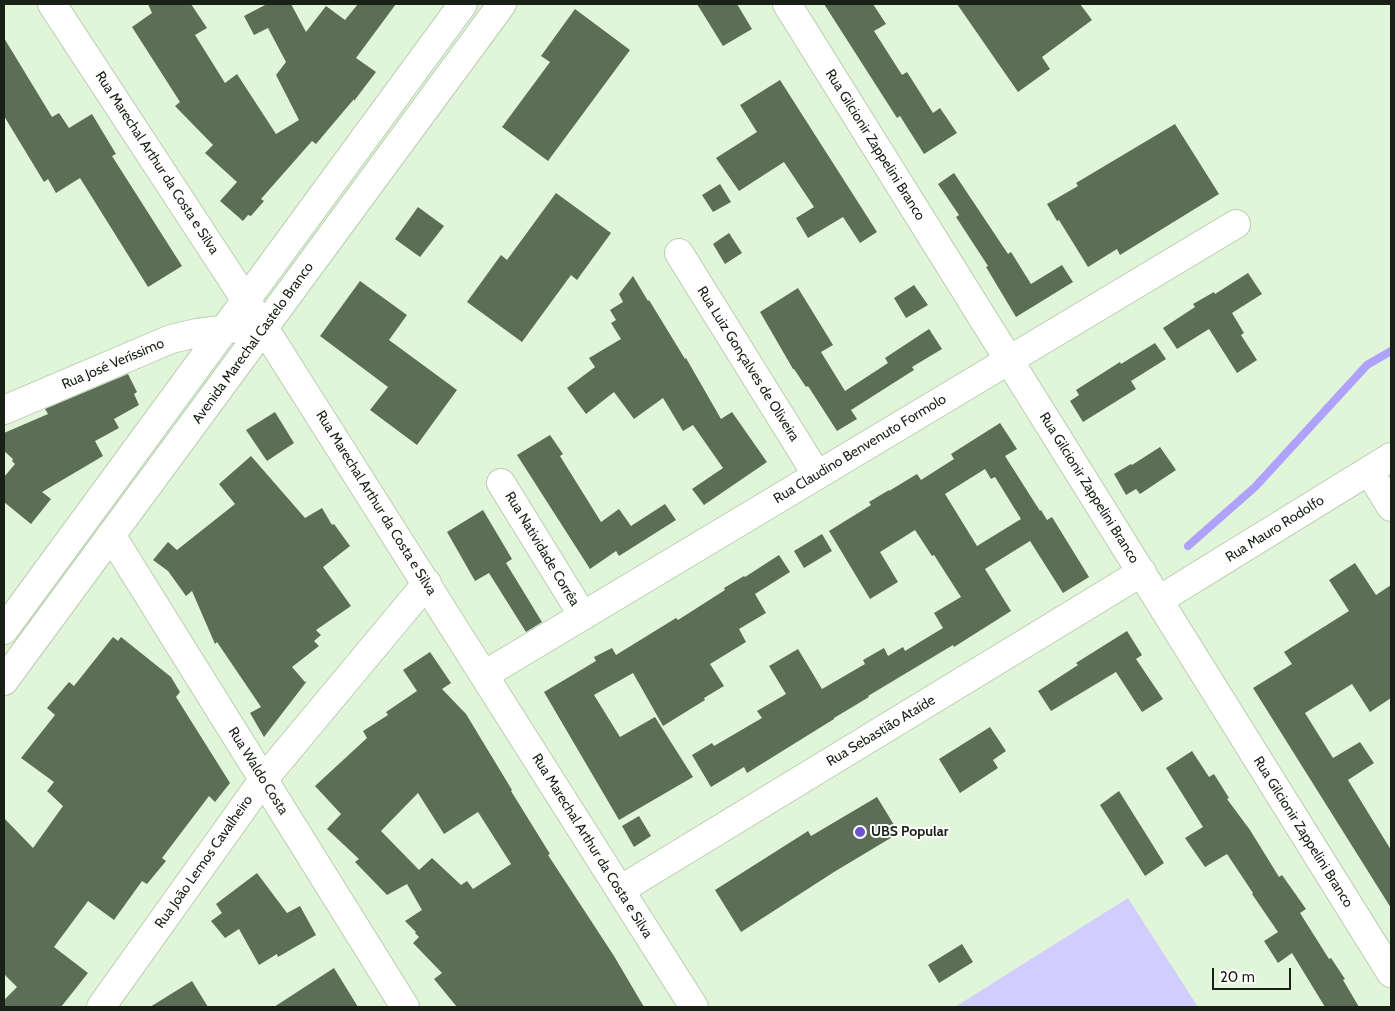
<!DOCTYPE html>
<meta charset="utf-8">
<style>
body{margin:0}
#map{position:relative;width:1395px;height:1011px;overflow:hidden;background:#e1f6d8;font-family:Cabin,sans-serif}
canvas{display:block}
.frame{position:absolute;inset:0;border:5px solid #192116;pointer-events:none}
.scale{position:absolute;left:1212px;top:968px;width:79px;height:22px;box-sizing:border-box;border:2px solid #192116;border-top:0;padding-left:6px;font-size:15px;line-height:18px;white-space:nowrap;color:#192116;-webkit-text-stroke:4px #fff;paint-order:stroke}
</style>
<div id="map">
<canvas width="1395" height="1011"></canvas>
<div class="frame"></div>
<div class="scale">20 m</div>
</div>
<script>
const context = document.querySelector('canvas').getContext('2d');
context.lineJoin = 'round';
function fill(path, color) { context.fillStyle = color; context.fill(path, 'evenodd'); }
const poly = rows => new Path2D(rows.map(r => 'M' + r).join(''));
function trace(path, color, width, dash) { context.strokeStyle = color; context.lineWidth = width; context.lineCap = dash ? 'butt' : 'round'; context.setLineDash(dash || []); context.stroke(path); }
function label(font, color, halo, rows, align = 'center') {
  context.font = font + ' Cabin,sans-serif'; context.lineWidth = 4; context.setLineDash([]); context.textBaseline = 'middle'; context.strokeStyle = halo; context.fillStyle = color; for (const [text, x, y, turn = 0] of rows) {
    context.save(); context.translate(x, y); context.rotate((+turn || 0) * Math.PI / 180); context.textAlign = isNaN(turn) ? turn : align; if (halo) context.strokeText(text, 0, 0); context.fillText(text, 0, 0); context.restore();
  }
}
const green = poly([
 [1128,898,1198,1007,955,1007]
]);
const stream = poly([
 [1188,546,1255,487,1367,365,1391,351]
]);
const building = poly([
 [148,4,191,4,207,28,195,35,225,83,237,74,276,134,299,120,276,75,286,62,268,28,254,35,244,16,267,4,291,4,306,32,326,6,345,20,358,4,396,4,356,58,376,72,354,101,354,99,316,144,312,141,261,199,264,201,251,216,248,215,243,221,220,201,237,182,205,153,213,145,175,106,180,102,132,27,152,13],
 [697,4,737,4,752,29,723,46],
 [824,4,873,4,886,24,874,31,902,75,907,72,933,113,940,108,957,133,924,154,900,116,897,118],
 [957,4,1080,4,1092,20,1042,57,1050,69,1018,92],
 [575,9,630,50,548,161,502,127,550,62,541,56],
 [4,38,52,117,59,113,69,128,92,114,116,154,112,156,182,266,148,287,80,178,56,193,48,179,44,182,4,116],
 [780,80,877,232,860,243,843,217,808,238,796,218,814,207,784,162,739,191,716,158,757,132,740,105],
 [1175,124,1219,194,1120,255,1117,249,1088,267,1059,220,1057,221,1047,204,1078,186,1076,183],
 [954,173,1008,254,1011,252,1031,284,1062,265,1073,282,1016,317,986,267,988,266,956,217,959,215,938,184],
 [720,184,731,202,713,212,702,195],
 [556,193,611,233,577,280,571,275,522,342,467,302,501,255,507,260],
 [418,207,444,226,420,257,395,239],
 [729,233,742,253,725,264,713,244],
 [1248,273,1262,294,1232,313,1244,333,1241,335,1257,360,1237,373,1209,329,1177,349,1163,328,1195,307,1193,304,1214,292,1215,294],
 [633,276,648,301,649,300,685,359,686,358,721,419,732,412,767,462,704,505,692,489,723,468,693,425,683,431,663,398,634,419,614,392,586,414,567,388,595,367,589,358,621,339,611,323,616,320,610,310,623,302,619,294],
 [360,281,407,315,389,340,457,390,417,445,370,410,388,387,320,336],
 [914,285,928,305,906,318,894,298],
 [798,288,833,345,821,352,845,391,888,363,885,358,929,329,942,349,912,367,914,370,851,410,857,419,837,431,808,386,806,387,794,369,793,369,760,312],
 [1155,343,1166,359,1131,381,1136,389,1083,422,1070,401,1079,395,1076,390,1120,362,1121,364],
 [128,374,137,392,134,394,139,405,114,419,119,428,95,441,103,456,42,492,51,499,31,524,4,502,4,477,15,464,12,461,13,459,4,451,4,433,48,414,45,409],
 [275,412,294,443,267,461,246,430],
 [1000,423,1017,449,1005,456,1040,511,1041,510,1047,520,1052,517,1089,577,1063,593,1030,541,985,569,1011,611,954,647,953,645,868,696,869,697,834,718,834,719,747,773,744,767,711,787,692,755,712,743,714,746,762,718,757,711,786,694,769,666,798,649,822,689,865,664,863,660,884,648,888,656,903,647,905,651,943,628,934,613,961,597,934,555,932,556,915,530,880,552,898,582,870,599,829,531,871,505,869,502,889,490,889,491,917,474,921,480,954,459,951,454],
 [985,469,991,479,995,477,1021,519,977,546,945,494],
 [550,435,563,454,560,456,601,522,619,509,631,526,665,504,676,520,619,556,616,551,590,569,517,455],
 [1160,447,1176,470,1140,494,1136,489,1126,495,1114,474,1131,464,1132,465],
 [251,456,305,518,322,508,332,525,334,524,350,546,323,567,351,606,316,630,321,635,314,641,319,646,292,667,305,682,307,681,264,737,250,713,261,707,217,642,215,644,192,591,186,596,168,571,153,560,168,542,177,550,235,504,219,484],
 [483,510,512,559,506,563,542,622,526,632,489,573,475,581,447,532],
 [822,534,832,551,804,568,794,551],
 [779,555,790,572,755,594,766,613,739,629,746,642,710,664,724,686,704,698,705,700,663,726,633,673,594,695,620,737,655,717,693,777,619,820,544,692,596,661,594,657,612,648,616,655,676,618,678,620,725,590,724,588,744,576,745,577],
 [1355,563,1376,595,1391,585,1391,698,1370,712,1352,684,1305,713,1333,758,1360,742,1374,763,1348,780,1391,850,1391,908,1253,688,1292,664,1284,652,1349,611,1329,580],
 [1127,631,1142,655,1136,659,1163,699,1142,712,1116,672,1051,711,1038,691,1078,665,1076,663],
 [113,637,118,641,121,637,171,677,180,692,176,697,230,783,215,802,209,796,162,858,166,861,147,884,142,881,114,920,88,901,54,947,88,973,61,1007,4,1007,4,1000,17,987,4,974,4,818,33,848,63,806,47,791,54,782,21,758,55,715,47,708,69,682,74,686],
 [430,652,451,683,442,689,466,714,512,790,511,791,550,854,548,855,614,956,644,1007,457,1007,434,979,442,973,413,943,419,937,415,933,416,932,405,921,422,910,407,884,387,895,355,862,359,859,327,829,341,814,315,786,367,738,363,731,388,715,386,712,417,691,403,670],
 [418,793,444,834,478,812,511,864,473,889,467,881,461,885,432,858,419,870,381,831],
 [990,727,1006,751,993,760,998,768,960,793,939,759],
 [1192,751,1209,777,1214,774,1229,798,1227,799,1250,830,1279,877,1282,875,1306,909,1300,913,1329,959,1331,958,1345,979,1343,980,1359,1007,1325,1007,1292,953,1278,963,1264,941,1278,932,1252,894,1253,893,1227,854,1205,867,1185,838,1203,827,1166,768],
 [1119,791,1164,863,1145,876,1100,805],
 [877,797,899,833,834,872,741,932,715,890,808,831,811,836],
 [639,816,651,836,634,847,622,826],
 [257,873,287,913,300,906,316,935,278,957,277,954,259,965,239,929,225,938,211,921,222,913,216,904],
 [962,944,973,962,939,983,928,965],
 [334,968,358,1007,274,1007],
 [192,981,208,1007,150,1007]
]);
const minor = poly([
 [52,4,264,328,694,1007],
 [787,4,1391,973],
 [679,253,817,475],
 [4,410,171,339,197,333,236,328],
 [1369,471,1391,507],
 [501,483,583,616],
 [111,535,405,1007],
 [1159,600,1391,457],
 [4,630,463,4],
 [484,675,1236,224],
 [4,681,502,4],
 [620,890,1142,572],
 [101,1007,263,780,427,583]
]);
const markers = [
 [860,832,6,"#6d53cd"]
];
const streetNames = [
 ["Rua Gilcionir Zappelini Branco",875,145,58],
 ["Rua Marechal Arthur da Costa e Silva",157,163,57],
 ["Avenida Marechal Castelo Branco",253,343,-54],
 ["Rua José Veríssimo",113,364,-23],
 ["Rua Luiz Gonçalves de Oliveira",748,364,58],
 ["Rua Claudino Benvenuto Formolo",860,449,-31],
 ["Rua Gilcionir Zappelini Branco",1089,488,58],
 ["Rua Marechal Arthur da Costa e Silva",376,503,58],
 ["Rua Mauro Rodolfo",1275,529,-32],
 ["Rua Natividade Corrêa",542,549,59],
 ["Rua Sebastião Ataíde",881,731,-31],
 ["Rua Waldo Costa",258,771,58],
 ["Rua Gilcionir Zappelini Branco",1303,832,58],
 ["Rua Marechal Arthur da Costa e Silva",592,846,58],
 ["Rua João Lemos Cavalheiro",204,862,-55]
];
const poiNames = [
 ["UBS Popular",871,832]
];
fill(green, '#d1cdff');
trace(stream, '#aea2fc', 8);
fill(building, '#5c6e55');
trace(minor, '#b9cdb1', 30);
trace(minor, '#fff', 28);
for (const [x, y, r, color] of markers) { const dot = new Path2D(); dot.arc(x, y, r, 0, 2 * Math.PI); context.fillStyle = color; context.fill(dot); trace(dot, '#fff', 2); }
label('14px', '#192116', '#fff', streetNames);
label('bold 14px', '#192116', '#fff', poiNames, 'left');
</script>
